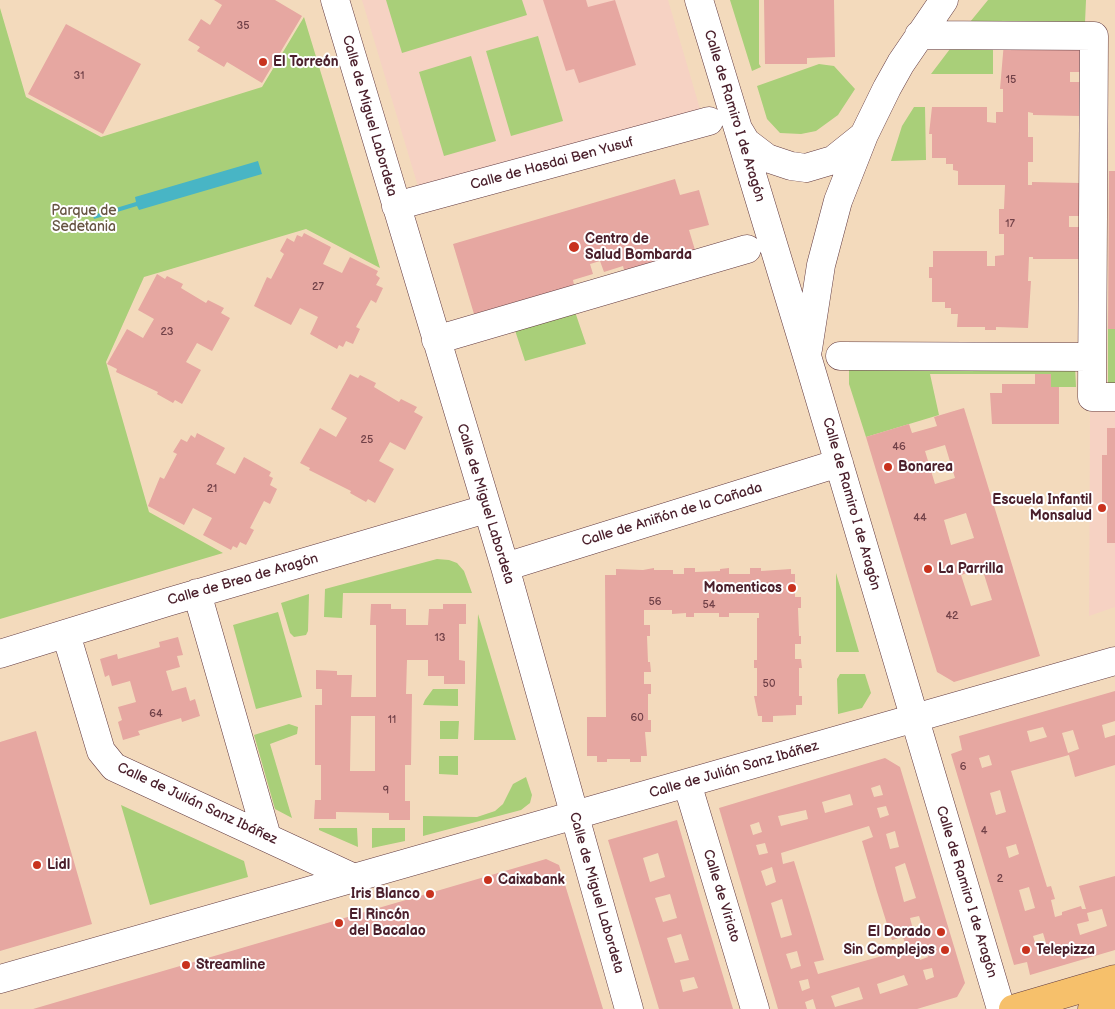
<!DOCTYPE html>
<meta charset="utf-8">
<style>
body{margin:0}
canvas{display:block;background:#f3dabc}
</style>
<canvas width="1115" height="1009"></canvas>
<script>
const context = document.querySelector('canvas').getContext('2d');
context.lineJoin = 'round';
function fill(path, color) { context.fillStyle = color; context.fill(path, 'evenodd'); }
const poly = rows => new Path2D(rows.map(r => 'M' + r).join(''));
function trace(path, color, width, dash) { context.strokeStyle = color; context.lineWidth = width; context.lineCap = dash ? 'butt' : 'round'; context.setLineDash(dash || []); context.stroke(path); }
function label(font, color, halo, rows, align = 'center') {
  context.font = font + ' "Balsamiq Sans",sans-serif'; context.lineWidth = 4; context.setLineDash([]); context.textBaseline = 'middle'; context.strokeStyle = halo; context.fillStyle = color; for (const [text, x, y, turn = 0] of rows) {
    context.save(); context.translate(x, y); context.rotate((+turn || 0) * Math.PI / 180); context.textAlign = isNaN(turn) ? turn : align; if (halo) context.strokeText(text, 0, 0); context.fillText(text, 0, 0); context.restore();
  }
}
const built = poly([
 [362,0,668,0,700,109,420,193],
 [1090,408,1115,408,1115,607,1089,616]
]);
const green = poly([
 [386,0,522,0,527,15,402,53],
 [730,0,759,0,759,64,761,67,752,71],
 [988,0,1086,0,1085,23,970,22],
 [0,8,26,97,101,137,262,87,304,17,380,268,306,229,144,277,106,362,149,512,223,553,0,619],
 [538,36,563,121,511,136,486,51],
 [956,41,993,41,993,74,931,74],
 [471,56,496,141,444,156,419,72],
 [819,64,834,66,855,89,838,115,816,131,801,134,780,133,767,119,757,86],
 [914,107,925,107,926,160,891,161,902,126],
 [571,300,586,344,525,361,511,318],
 [1108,329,1115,329,1115,385,1108,385],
 [1075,366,1076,387,1051,387,1050,374,930,374,939,415,866,437,849,384,849,368],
 [437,559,449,560,457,563,464,571,472,593,343,593,342,618,324,617,325,589],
 [836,573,859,652,836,652],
 [309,594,308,631,306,635,294,637,290,633,281,603],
 [278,612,302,697,256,709,233,625],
 [478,614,516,740,474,740],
 [840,674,865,674,871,693,862,708,838,714,837,679],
 [433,689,458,689,458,706,423,705,425,700],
 [440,721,459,721,458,739,440,739],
 [289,724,298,727,297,734,270,744,292,818,275,809,254,735],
 [439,756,458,756,458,775,439,774],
 [526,777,532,795,530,803,521,810,423,836,423,816,477,817,495,811,503,804,513,784],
 [121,805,244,861,248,877,150,905],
 [319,828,357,828,358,847,319,830],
 [372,828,405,828,405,841,372,848]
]);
const water = poly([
 [258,161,262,174,139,210,137,206,94,219,93,215,136,202,135,197]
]);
const building = poly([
 [214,0,275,0,302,16,262,83,227,62,224,67,197,51,200,47,188,40,201,19,210,25,222,5],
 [543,0,586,0,588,7,615,0,636,65,579,83,574,69,566,71],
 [764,0,834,0,835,57,807,58,807,64,765,64],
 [66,24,141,64,103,134,28,94],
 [1081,40,1086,72,1070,72,1070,82,1086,82,1081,116,1033,115,1033,113,1028,112,1028,137,1033,137,1033,162,1028,162,1028,185,1032,185,1032,182,1081,183,1084,216,1069,216,1069,227,1084,227,1080,259,1033,259,1033,257,1029,257,1028,281,1031,281,1028,328,996,327,996,330,985,330,985,327,957,327,958,314,951,314,951,308,945,308,945,302,932,302,932,278,929,278,929,267,933,267,933,251,987,251,987,266,995,266,995,256,1004,255,1004,234,999,234,999,209,1004,209,1005,185,958,185,958,171,953,170,953,164,946,164,946,158,932,158,932,134,929,134,932,107,987,107,987,122,996,123,996,112,1003,112,1003,89,1000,89,1004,42],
 [1109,171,1115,171,1115,329,1108,329],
 [675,179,680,195,699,190,709,225,689,230,695,250,624,270,623,266,604,272,600,261,590,264,593,274,573,280,574,285,474,314,453,244],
 [304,233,331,247,323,264,342,273,350,257,378,271,376,275,380,278,376,285,383,288,376,303,371,300,356,327,360,329,353,344,346,341,343,347,339,345,337,349,310,334,318,317,300,308,291,325,254,306,267,277,271,279,284,254,280,251,287,238,294,242,297,235,302,237],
 [157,274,165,279,167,276,183,284,181,288,206,303,208,300,224,308,221,313,230,318,212,351,197,343,186,362,201,370,182,404,175,400,173,403,157,394,158,392,116,372,117,369,107,364,127,329,143,338,154,319,138,310],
 [350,374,358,378,360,375,376,383,374,387,399,402,401,399,417,407,414,412,423,417,405,450,390,442,379,461,394,469,375,503,368,499,366,502,350,493,351,491,309,470,310,468,300,463,320,428,336,437,347,418,331,409],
 [1035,374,1051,374,1051,387,1059,387,1059,424,992,424,990,393,1002,393,1002,384,1035,384],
 [964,408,1040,656,954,682,937,672,866,437,909,424,912,433,937,426,934,417],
 [945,445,955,478,935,484,925,451],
 [966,513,974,538,951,545,944,520],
 [982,568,992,600,971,606,961,575],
 [1107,428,1115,428,1115,543,1107,543,1107,504,1102,504,1102,455,1107,455],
 [197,433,225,448,216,464,235,474,244,457,271,472,269,476,273,478,270,485,277,489,270,504,264,501,250,528,254,530,246,545,240,542,237,548,233,546,231,550,203,535,212,518,193,508,184,525,148,506,160,477,164,479,177,454,173,452,181,439,187,442,191,435,195,438],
 [654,568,654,570,673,570,673,574,684,574,684,568,695,568,695,572,720,571,720,569,729,568,729,574,750,574,750,568,761,568,761,571,791,569,791,574,795,574,795,597,801,597,801,608,798,608,799,636,801,636,801,644,795,644,795,659,801,659,802,668,799,668,799,696,802,696,802,705,796,705,796,715,773,716,773,722,762,722,762,716,758,716,754,696,757,696,757,668,754,668,754,660,757,660,757,618,759,618,759,613,729,613,729,617,719,617,719,613,694,613,694,617,686,617,686,613,672,614,672,610,644,610,644,625,650,625,650,636,647,636,648,662,650,662,651,672,644,672,644,684,651,684,651,694,648,694,648,720,651,720,651,732,645,732,647,756,641,756,641,762,630,762,630,759,607,759,607,762,597,762,597,756,587,756,587,717,606,717,605,575,616,575,616,569,643,570],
 [371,604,391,604,391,609,406,609,406,625,428,625,429,609,443,609,443,604,466,604,466,624,459,624,459,660,465,661,465,684,444,684,444,676,428,676,428,660,407,660,406,694,412,694,411,765,405,765,405,801,410,801,410,820,389,820,389,813,336,812,336,819,314,819,315,800,321,800,321,765,315,765,315,705,322,705,322,689,316,689,316,670,337,671,337,675,352,675,351,697,376,697,376,625,370,625],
 [351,716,375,716,375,771,350,771],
 [178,637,183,655,177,656,180,667,166,671,172,691,186,687,190,701,195,699,200,716,182,722,181,718,138,731,140,735,123,740,118,722,122,720,118,707,136,702,130,681,112,686,109,675,105,677,100,659,117,654,118,659,160,647,159,642],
 [1115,691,1115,721,1102,725,1105,738,1115,735,1115,765,1075,777,1069,755,1011,771,1047,887,1051,886,1055,899,1051,900,1055,917,1062,915,1062,912,1081,906,1082,909,1086,909,1079,886,1115,876,1115,950,1030,975,1027,962,1014,965,951,754,962,750,959,736],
 [1043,727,1047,737,1030,742,1027,731],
 [1073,730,1079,749,1068,753,1062,733],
 [989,755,992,765,982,768,979,758],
 [1000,790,1006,812,996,815,990,793],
 [1016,844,1019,854,1009,858,1006,847],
 [1029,887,1035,908,1025,911,1019,890],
 [1102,909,1107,926,1080,935,1077,924,1089,921,1087,913],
 [1043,933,1046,943,1036,946,1033,936],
 [36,731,92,924,0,951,0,742],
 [885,758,900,767,965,983,957,997,917,1009,816,1009,813,999,805,1002,807,1009,778,1009,719,808],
 [880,785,883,795,874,797,871,788],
 [850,794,853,805,825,813,822,802],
 [886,806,889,815,880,818,877,808],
 [806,810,808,819,781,826,778,816],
 [759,822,762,832,753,835,750,825],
 [869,826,873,837,862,841,877,892,892,940,903,937,907,949,818,974,814,962,824,960,809,910,794,861,783,864,781,853],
 [895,831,899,847,890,849,886,834],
 [765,843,768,853,759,855,756,845],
 [905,863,916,898,904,902,895,867],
 [772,867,776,882,766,886,761,871],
 [782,899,792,935,781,938,771,903],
 [919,916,924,931,914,933,910,918],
 [926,947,928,957,920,960,917,950],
 [797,951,801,966,791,969,786,954],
 [932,968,934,977,926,980,923,970],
 [904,975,908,985,880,994,877,984],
 [808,979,810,988,802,991,799,981],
 [859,987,863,999,835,1007,831,996],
 [677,820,705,916,733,1009,659,1009,608,840],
 [658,853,665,877,650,882,643,858],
 [670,894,677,918,663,922,655,898],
 [681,934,689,960,675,963,667,938],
 [694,977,698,988,683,992,680,980],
 [546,859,559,865,603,1009,33,1009]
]);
const minor = poly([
 [335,0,505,567,629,1009],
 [699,0,807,356,1001,1009],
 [919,35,1094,36,1092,397,1115,397],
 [740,132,746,142,767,158,791,166,806,168,833,160,863,136],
 [396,206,709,121],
 [436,340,747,249],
 [808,349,821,265,838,201,864,135,887,88,901,63,944,0],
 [840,356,1092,357],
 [505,567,839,463],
 [197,593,267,837],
 [66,634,101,751,114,767,354,878,1115,661],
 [0,654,168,602,486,509],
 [687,783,755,1009],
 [0,979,354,878]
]);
const major = poly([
 [1013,1009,1115,979],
 [1092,1009,1115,1002]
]);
const markers = [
 [263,62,5,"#c8321e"],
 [574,247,6,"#c8321e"],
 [888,467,5,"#c8321e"],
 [1102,508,5,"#c8321e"],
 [928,569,5,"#c8321e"],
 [792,588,5,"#c8321e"],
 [37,865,5,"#c8321e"],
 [488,880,5,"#c8321e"],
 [430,894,5,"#c8321e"],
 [339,923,5,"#c8321e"],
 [941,932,5,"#c8321e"],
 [945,950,5,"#c8321e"],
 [1026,950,5,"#c8321e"],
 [186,965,5,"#c8321e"]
];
const numberNames = [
 ["35",243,26],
 ["31",79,76],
 ["15",1011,80],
 ["17",1010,224],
 ["27",318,287],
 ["23",167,332],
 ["25",367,440],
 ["46",899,447],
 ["21",212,489],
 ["44",920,518],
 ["56",655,602],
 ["54",709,605],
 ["42",952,616],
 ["13",440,638],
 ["50",769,684],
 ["64",156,714],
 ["60",637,718],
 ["11",392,720],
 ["6",963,767],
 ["9",386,791],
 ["4",984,831],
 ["2",1000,879]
];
const poiNames = [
 ["El Torreón",273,62],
 ["Centro de",585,239],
 ["Salud Bombarda",585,255],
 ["Bonarea",898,467],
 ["Escuela Infantil",1092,500,"right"],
 ["Monsalud",1092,516,"right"],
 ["La Parrilla",938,569],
 ["Momenticos",782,588,"right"],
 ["Lidl",47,865],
 ["Caixabank",498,880],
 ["Iris Blanco",420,894,"right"],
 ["El Rincón",349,915],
 ["del Bacalao",349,931],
 ["El Dorado",931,932,"right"],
 ["Sin Complejos",935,950,"right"],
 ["Telepizza",1036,950],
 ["Streamline",196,965]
];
const streetNames = [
 ["Calle de Miguel Labordeta",369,116,74],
 ["Calle de Ramiro I de Aragón",734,116,73],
 ["Calle de Hasdai Ben Yusuf",552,164,-15],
 ["Calle de Miguel Labordeta",485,504,73],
 ["Calle de Ramiro I de Aragón",851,504,74],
 ["Calle de Aniñón de la Cañada",672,515,-17],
 ["Calle de Brea de Aragón",243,580,-16],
 ["Calle de Julián Sanz Ibáñez",734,770,-16],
 ["Calle de Julián Sanz Ibáñez",197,804,25],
 ["Calle de Ramiro I de Aragón",966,892,73],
 ["Calle de Miguel Labordeta",596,893,74],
 ["Calle de Viriato",721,896,73]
];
const parkNames = [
 ["Parque de",84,211],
 ["Sedetania",84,227]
];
fill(built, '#f6d2c3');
fill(green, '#a9cf79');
fill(water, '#48b5c5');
fill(building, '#e6a7a1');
trace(minor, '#633b41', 29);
trace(major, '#633b41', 29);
trace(minor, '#fff', 28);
trace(major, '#f6c06b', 28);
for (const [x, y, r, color] of markers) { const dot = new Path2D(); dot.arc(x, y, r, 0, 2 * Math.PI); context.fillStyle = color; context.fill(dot); trace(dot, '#fff', 2); }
label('11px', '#714148', null, numberNames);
label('bold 14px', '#4a1f2b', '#fff', poiNames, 'left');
label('14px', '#4a1f2b', '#fff', streetNames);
label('14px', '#665442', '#fff', parkNames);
</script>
